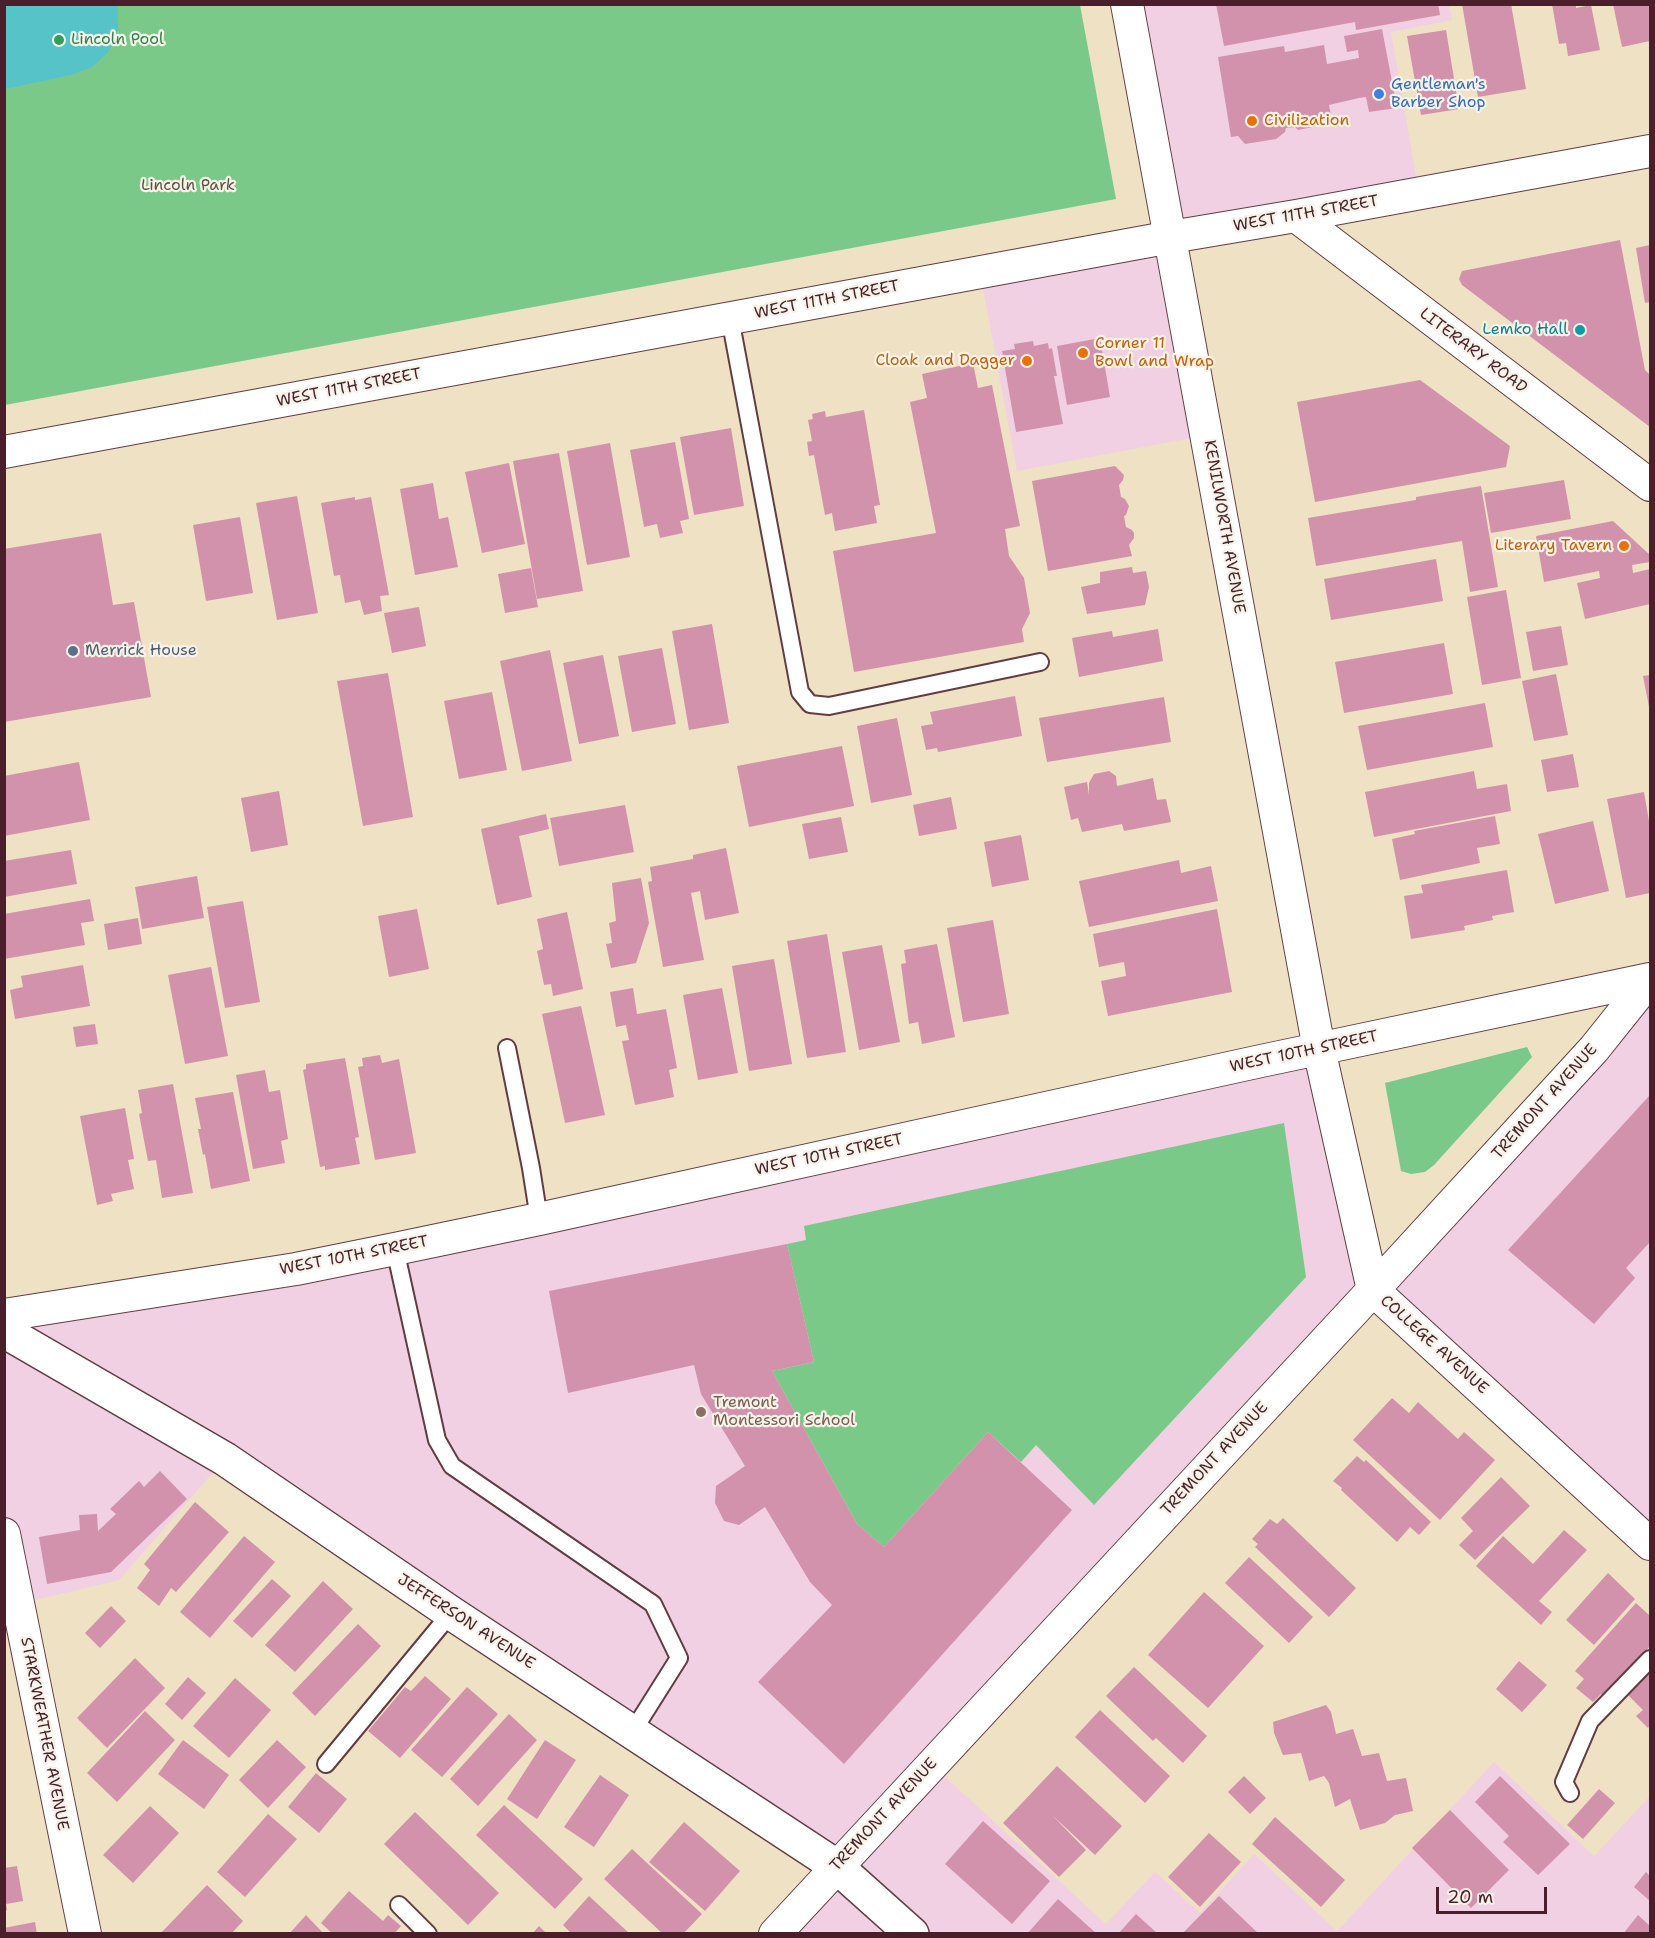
<!DOCTYPE html>
<style>
body{margin:0}
#map{position:relative;width:1655px;height:1938px;overflow:hidden;background:#efe1c4;font-family:"Shantell Sans",sans-serif}
canvas{display:block}
.frame{position:absolute;inset:0;border:6px solid #4a1f2b;pointer-events:none}
.scale{position:absolute;left:1436px;top:1887px;width:111px;height:27px;box-sizing:border-box;border:3px solid #4a1f2b;border-top:0;padding-left:8px;font-size:18px;line-height:21px;white-space:nowrap;color:#4a1f2b;-webkit-text-stroke:4px #f7f3e8;paint-order:stroke}
</style>
<div id="map">
<canvas width="1655" height="1938"></canvas>
<div class="frame"></div>
<div class="scale">20 m</div>
</div>
<script>
const context = document.querySelector('canvas').getContext('2d');
context.lineJoin = 'round';
function fill(path, color) { context.fillStyle = color; context.fill(path, 'evenodd'); }
const poly = rows => new Path2D(rows.map(r => 'M' + r).join(''));
function trace(path, color, width, dash) { context.strokeStyle = color; context.lineWidth = width; context.lineCap = dash ? 'butt' : 'round'; context.setLineDash(dash || []); context.stroke(path); }
function label(font, color, halo, rows, align = 'center') {
  context.font = font + ' "Shantell Sans",sans-serif'; context.lineWidth = 4.5; context.setLineDash([]); context.textBaseline = 'middle'; context.strokeStyle = halo; context.fillStyle = color; for (const [text, x, y, turn = 0] of rows) {
    context.save(); context.translate(x, y); context.rotate((+turn || 0) * Math.PI / 180); context.textAlign = isNaN(turn) ? turn : align; if (halo) context.strokeText(text, 0, 0); context.fillText(text, 0, 0); context.restore();
  }
}
const built = poly([
 [1127,5,1449,5,1452,20,1391,32,1419,193,1171,237,1207,435,1017,471,980,272,1170,237],
 [1650,979,1650,1544,1373,1290,931,1764,1106,1924,1155,1872,1200,1913,1254,1854,1337,1931,1494,1762,1594,1856,1650,1796,1650,1933,775,1933,836,1866,224,1460,119,1580,18,1604,4,1534,4,1315,1319,1049,1373,1289]
]);
const green = poly([
 [5,5,1080,5,1116,199,5,405],
 [1527,1047,1532,1057,1434,1165,1425,1172,1411,1174,1401,1171,1385,1083],
 [1284,1123,1306,1277,1094,1505,1036,1445,1021,1462,988,1432,884,1547,857,1524,772,1371,814,1362,787,1244,806,1240,804,1226]
]);
const water = poly([
 [4,5,118,5,118,29,109,51,92,67,71,75,5,89]
]);
const building = poly([
 [1216,4,1438,4,1440,15,1356,30,1355,22,1224,46],
 [1462,4,1511,4,1526,89,1478,97],
 [1552,4,1576,4,1576,8,1591,5,1600,50,1568,56,1566,43,1559,44],
 [1613,4,1650,4,1650,41,1622,47],
 [1382,29,1397,108,1369,112,1366,97,1359,98,1329,105,1332,120,1324,122,1322,125,1298,130,1295,127,1286,128,1285,132,1276,139,1245,144,1238,136,1231,137,1218,57,1284,46,1285,52,1324,45,1327,64,1359,58,1358,50,1347,52,1344,36],
 [1446,30,1459,109,1421,115,1407,36],
 [1620,240,1645,370,1650,375,1650,427,1462,285,1459,279,1462,271],
 [1650,245,1650,302,1645,303,1636,248],
 [1100,338,1110,397,1067,405,1057,346],
 [1033,341,1034,346,1048,343,1049,349,1052,348,1057,376,1054,376,1063,424,1016,432,1002,351,1015,349,1014,344],
 [973,363,978,388,992,385,1020,526,1005,529,1009,556,1024,578,1030,613,1022,629,1024,642,854,672,833,551,936,533,910,402,927,398,922,374],
 [1420,380,1510,446,1506,467,1315,502,1297,402],
 [864,410,880,505,874,506,877,523,835,531,832,513,825,515,814,455,809,456,807,442,812,441,808,420,813,419,812,414,825,411,826,417],
 [731,428,744,506,694,515,680,437],
 [675,442,689,519,680,521,683,533,660,538,657,524,644,527,630,450],
 [610,443,630,557,587,565,567,451],
 [559,453,583,591,537,599,513,461],
 [509,463,525,544,482,553,465,472],
 [1115,466,1124,475,1123,480,1119,485,1121,497,1125,499,1129,506,1126,515,1124,516,1126,527,1132,530,1134,533,1134,538,1129,545,1132,556,1048,571,1032,481],
 [1564,480,1571,519,1491,533,1484,493],
 [433,483,439,519,448,517,458,567,415,575,400,489],
 [1481,486,1498,587,1470,592,1462,541,1316,566,1308,518,1416,500,1416,497],
 [297,496,318,613,277,620,256,503],
 [355,497,355,500,371,497,389,595,380,596,382,611,364,615,360,600,345,603,340,575,334,576,321,503],
 [240,517,253,593,206,601,193,525],
 [1613,521,1650,555,1650,562,1632,565,1633,573,1650,569,1650,604,1585,619,1577,583,1600,578,1599,571,1544,582,1536,536],
 [101,533,113,605,134,602,151,697,4,722,4,549],
 [1436,559,1443,601,1331,620,1324,579],
 [1132,567,1133,573,1146,571,1149,587,1145,605,1087,614,1081,587,1100,583,1100,572],
 [531,568,538,607,505,613,498,574],
 [1506,590,1521,678,1482,685,1467,597],
 [419,607,426,646,392,653,384,613],
 [712,624,729,723,689,730,672,631],
 [1561,626,1568,665,1533,671,1526,632],
 [1158,629,1163,661,1079,677,1072,638,1112,631,1113,637],
 [1444,643,1453,694,1344,713,1335,662],
 [662,648,676,724,632,732,618,656],
 [550,650,572,761,522,771,500,661],
 [603,655,619,736,579,744,563,663],
 [388,673,413,817,363,826,337,681],
 [1556,674,1568,735,1534,741,1522,681],
 [1650,675,1650,707,1649,707,1643,676],
 [492,692,507,770,459,779,444,701],
 [1015,696,1022,736,938,752,937,748,926,750,921,726,933,724,930,712],
 [1164,697,1171,742,1047,762,1039,718],
 [1485,703,1493,747,1367,770,1358,726],
 [897,718,912,795,871,803,857,726],
 [842,746,854,806,749,827,737,766],
 [1573,754,1579,787,1547,792,1541,760],
 [79,762,90,820,4,836,4,776],
 [1109,771,1116,776,1117,786,1153,778,1157,800,1166,799,1171,822,1124,831,1122,824,1082,832,1078,818,1071,820,1064,787,1087,782,1089,795,1089,783,1094,774],
 [1474,771,1477,789,1507,784,1511,811,1374,837,1365,792],
 [279,791,288,845,251,852,241,798],
 [1644,792,1650,827,1650,893,1626,898,1607,799],
 [951,797,957,829,919,836,913,805],
 [625,805,634,852,559,866,550,818],
 [546,814,549,829,519,836,532,897,497,905,481,829],
 [1495,816,1500,844,1477,848,1480,863,1400,880,1392,839,1415,834,1414,831],
 [841,817,848,852,809,859,802,824],
 [1593,821,1609,891,1555,904,1538,834],
 [1021,835,1029,880,992,887,984,842],
 [726,848,739,913,705,920,700,891,691,893,704,960,663,967,648,882,652,881,650,867,693,859,693,855],
 [71,850,77,884,4,897,4,861],
 [1179,860,1181,873,1211,866,1218,901,1089,927,1079,881],
 [1507,870,1514,912,1492,916,1493,920,1464,926,1465,930,1411,939,1404,896,1423,893,1421,885],
 [197,876,204,918,142,929,135,887],
 [641,878,649,923,636,963,611,968,606,944,612,943,609,923,616,921,612,883],
 [90,899,94,921,81,923,85,945,4,959,4,914],
 [243,901,260,1002,225,1008,207,907],
 [417,909,429,969,389,977,378,916],
 [1217,909,1232,992,1108,1016,1101,981,1126,976,1124,962,1099,967,1093,934],
 [567,912,583,989,553,996,551,984,544,985,537,951,543,949,537,919],
 [138,918,142,944,108,950,104,924],
 [993,920,1009,1014,963,1022,947,928],
 [827,934,846,1052,807,1058,787,941],
 [937,944,955,1037,922,1044,918,1022,909,1024,901,964,906,963,904,950],
 [882,945,900,1042,859,1050,842,952],
 [774,959,792,1064,749,1071,732,966],
 [83,965,90,1006,15,1019,10,990,23,987,21,976],
 [211,967,228,1056,185,1064,168,975],
 [633,988,637,1014,666,1009,677,1068,669,1070,674,1097,635,1105,622,1041,629,1040,626,1025,616,1027,610,992],
 [722,988,738,1073,698,1080,683,995],
 [581,1006,605,1115,565,1123,542,1014],
 [95,1024,98,1044,76,1047,73,1027],
 [380,1055,382,1063,399,1059,416,1153,375,1160,358,1067,363,1066,362,1058],
 [345,1058,359,1137,355,1138,360,1164,325,1170,325,1166,320,1167,303,1070,306,1069,306,1064],
 [265,1070,269,1092,280,1090,288,1139,281,1141,285,1163,253,1169,236,1075],
 [173,1084,193,1193,162,1198,156,1160,148,1161,139,1114,142,1113,138,1090],
 [233,1092,250,1181,211,1189,205,1154,203,1155,198,1129,201,1129,195,1098],
 [1650,1095,1650,1242,1626,1268,1635,1278,1594,1324,1508,1250],
 [125,1108,134,1159,128,1160,134,1189,111,1194,113,1201,97,1205,80,1116],
 [787,1244,814,1362,772,1371,857,1524,884,1547,988,1432,1072,1510,844,1764,758,1682,832,1605,810,1582,765,1507,739,1525,724,1521,715,1503,716,1486,745,1466,701,1394,694,1365,568,1393,549,1291],
 [1392,1398,1409,1413,1418,1402,1458,1439,1464,1432,1495,1460,1440,1520,1353,1440],
 [1357,1456,1364,1462,1366,1460,1431,1522,1419,1535,1410,1527,1397,1542,1341,1490,1342,1488,1333,1481],
 [160,1471,187,1499,111,1572,47,1584,39,1537,80,1530,79,1515,97,1514,98,1531,116,1514,110,1509,139,1481,144,1487],
 [1501,1477,1530,1506,1475,1560,1459,1545,1473,1531,1461,1518],
 [195,1502,229,1532,176,1592,171,1588,159,1606,137,1588,150,1570,144,1564],
 [1283,1518,1356,1588,1329,1617,1255,1547,1258,1544,1252,1539,1270,1519,1277,1524],
 [1564,1530,1587,1550,1539,1601,1552,1612,1541,1625,1476,1566,1503,1536,1533,1564],
 [244,1536,275,1562,210,1638,180,1612],
 [1249,1557,1313,1617,1289,1643,1225,1583],
 [1608,1573,1635,1599,1594,1645,1566,1620],
 [272,1579,291,1596,252,1638,233,1621],
 [323,1581,353,1609,295,1672,265,1645],
 [1204,1592,1264,1646,1208,1708,1148,1655],
 [1636,1603,1650,1616,1650,1646,1605,1698,1601,1694,1593,1702,1576,1688,1584,1679,1575,1671],
 [111,1606,126,1621,100,1648,85,1633],
 [358,1624,381,1646,315,1716,292,1693],
 [135,1658,165,1688,107,1748,77,1718],
 [1519,1661,1547,1685,1522,1712,1496,1689],
 [1134,1667,1207,1736,1183,1763,1156,1738,1153,1741,1106,1696],
 [1650,1672,1650,1726,1648,1728,1636,1716,1643,1710,1628,1695],
 [425,1676,451,1699,400,1758,368,1731,405,1687,411,1691],
 [188,1677,206,1693,182,1720,165,1704],
 [235,1678,271,1710,229,1758,193,1726],
 [467,1687,498,1714,442,1777,411,1750],
 [1326,1705,1331,1712,1336,1734,1353,1729,1362,1756,1379,1753,1387,1781,1406,1778,1413,1811,1395,1815,1385,1823,1360,1830,1350,1799,1335,1807,1329,1783,1324,1776,1309,1781,1301,1753,1283,1755,1274,1733,1273,1722],
 [1100,1710,1170,1776,1145,1803,1075,1737],
 [145,1711,175,1740,117,1802,87,1773],
 [509,1714,537,1740,478,1806,450,1779],
 [183,1740,229,1775,204,1809,158,1774],
 [277,1740,306,1767,268,1808,239,1780],
 [545,1740,576,1760,537,1819,507,1799],
 [1057,1766,1122,1826,1095,1855,1052,1815,1086,1850,1059,1877,1003,1823],
 [316,1773,347,1799,319,1833,288,1807],
 [600,1775,629,1795,594,1847,564,1827],
 [1244,1776,1266,1798,1250,1814,1228,1792],
 [1500,1776,1570,1844,1538,1875,1503,1842,1509,1836,1475,1802],
 [1599,1789,1615,1803,1583,1839,1567,1825],
 [504,1805,583,1879,555,1909,476,1835],
 [150,1806,179,1833,133,1883,103,1855],
 [1450,1810,1509,1870,1471,1908,1412,1848],
 [415,1812,499,1893,468,1925,384,1844],
 [268,1814,297,1839,245,1897,217,1872],
 [1275,1817,1345,1880,1321,1907,1252,1844],
 [983,1821,1050,1881,1012,1924,945,1864],
 [684,1822,740,1871,705,1911,649,1862],
 [1209,1833,1241,1862,1200,1907,1168,1877],
 [632,1849,702,1914,683,1934,663,1934,604,1879],
 [17,1866,23,1901,6,1904,7,1910,4,1911,4,1868],
 [1646,1872,1650,1876,1650,1901,1634,1887],
 [207,1885,243,1921,231,1934,160,1934],
 [349,1891,383,1921,388,1915,401,1926,394,1934,333,1934,321,1923],
 [589,1896,630,1934,572,1934,563,1925],
 [1219,1896,1259,1934,1182,1934],
 [1058,1899,1097,1934,1027,1934],
 [1136,1914,1158,1934,1118,1934],
 [306,1915,324,1934,289,1934],
 [1638,1915,1650,1926,1650,1934,1623,1934],
 [35,1922,37,1934,4,1934,4,1928],
 [539,1926,547,1934,532,1934]
]);
const service = poly([
 [730,318,800,692,810,704,829,706,1040,662],
 [507,1048,531,1168,539,1219],
 [395,1249,437,1440,452,1466,653,1604,679,1658,633,1731],
 [326,1764,451,1613],
 [1570,1793,1564,1782,1590,1721,1650,1659],
 [399,1905,428,1934]
]);
const minor = poly([
 [1127,4,1319,1049,1373,1290,1650,1544],
 [1296,216,1650,485],
 [4,452,1171,237,1296,216,1650,151],
 [4,1315,296,1269,395,1249,539,1219,1261,1061,1650,979],
 [4,1534,85,1934],
 [775,1934,1373,1290,1594,1049,1650,979]
]);
const tertiary = poly([
 [4,1331,225,1459,451,1613,836,1866,912,1934]
]);
const markers = [
 [59,40,6,"#2e9e5b"],
 [1379,94,6,"#3f7fe0"],
 [1252,121,6,"#e8710a"],
 [1580,330,6,"#0f9aa8"],
 [1083,353,6,"#e8710a"],
 [1027,361,6,"#e8710a"],
 [1624,546,6,"#e8710a"],
 [73,651,6,"#5c6f8a"],
 [701,1412,6,"#8d6e63"]
];
const leisureNames = [
 ["Lincoln Pool",71,40]
];
const shopNames = [
 ["Gentleman's",1391,85],
 ["Barber Shop",1391,103]
];
const foodNames = [
 ["Civilization",1264,121],
 ["Corner 11",1095,344],
 ["Bowl and Wrap",1095,362],
 ["Cloak and Dagger",1015,361,"right"],
 ["Literary Tavern",1612,546,"right"]
];
const parkNames = [
 ["Lincoln Park",188,186]
];
const streetNames = [
 ["WEST 11TH STREET",1306,214,-10],
 ["WEST 11TH STREET",827,300,-11],
 ["LITERARY ROAD",1473,351,37],
 ["WEST 11TH STREET",349,388,-11],
 ["KENILWORTH AVENUE",1224,527,80],
 ["WEST 10TH STREET",1304,1052,-12],
 ["TREMONT AVENUE",1545,1102,-48],
 ["WEST 10TH STREET",829,1155,-12],
 ["WEST 10TH STREET",354,1256,-11],
 ["COLLEGE AVENUE",1434,1345,42],
 ["TREMONT AVENUE",1215,1459,-47],
 ["JEFFERSON AVENUE",466,1622,33],
 ["STARKWEATHER AVENUE",44,1734,79],
 ["TREMONT AVENUE",884,1815,-47]
];
const cultureNames = [
 ["Lemko Hall",1568,330]
];
const serviceNames = [
 ["Merrick House",85,651]
];
const educationNames = [
 ["Tremont",713,1403],
 ["Montessori School",713,1421]
];
fill(built, '#f1d0e3');
fill(green, '#7bc989');
fill(water, '#56c3c9');
fill(building, '#d392ab');
trace(service, '#633c42', 20);
trace(minor, '#633c42', 34);
trace(tertiary, '#633c42', 36);
trace(service, '#fff', 16);
trace(minor, '#fff', 32);
trace(tertiary, '#fff', 33);
for (const [x, y, r, color] of markers) { const dot = new Path2D(); dot.arc(x, y, r, 0, 2 * Math.PI); context.fillStyle = color; context.fill(dot); trace(dot, '#f7f3e8', 2); }
label('16px', '#27864d', '#f7f3e8', leisureNames, 'left');
label('16px', '#366cbe', '#f7f3e8', shopNames, 'left');
label('16px', '#c56008', '#f7f3e8', foodNames, 'left');
label('16px', '#595247', '#f7f3e8', parkNames);
label('16px', '#4a1f2b', '#f7f3e8', streetNames);
label('16px', '#0d838f', '#f7f3e8', cultureNames, 'right');
label('16px', '#4e5e75', '#f7f3e8', serviceNames, 'left');
label('16px', '#785e54', '#f7f3e8', educationNames, 'left');
</script>
